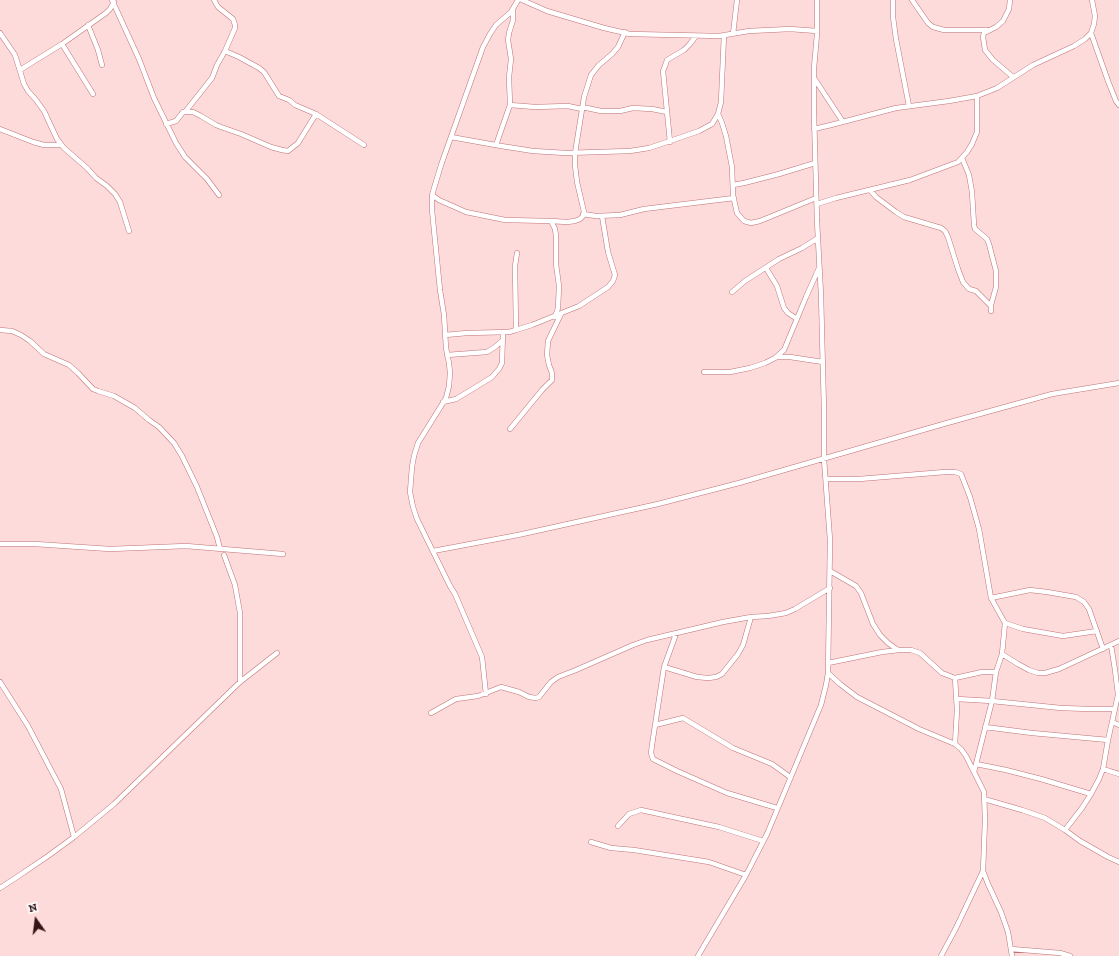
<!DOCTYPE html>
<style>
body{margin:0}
#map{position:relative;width:1119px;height:956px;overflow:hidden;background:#fedbdb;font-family:"Zilla Slab",serif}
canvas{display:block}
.north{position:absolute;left:16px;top:900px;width:40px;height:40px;-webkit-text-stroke:3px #fff;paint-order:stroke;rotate:346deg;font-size:11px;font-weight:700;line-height:16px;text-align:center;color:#331516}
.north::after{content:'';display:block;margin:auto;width:14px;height:18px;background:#331516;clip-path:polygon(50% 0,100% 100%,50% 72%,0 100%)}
</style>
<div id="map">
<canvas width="1119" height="956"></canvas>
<div class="north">N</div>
</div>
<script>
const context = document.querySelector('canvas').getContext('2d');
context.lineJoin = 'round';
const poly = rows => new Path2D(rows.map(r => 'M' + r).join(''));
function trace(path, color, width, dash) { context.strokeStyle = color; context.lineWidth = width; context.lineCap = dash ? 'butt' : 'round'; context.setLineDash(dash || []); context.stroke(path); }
const street = poly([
 [112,0,139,59,154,98,176,143,185,157,207,179,219,195],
 [522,0,547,11,604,28,630,34,719,36,749,31,790,29,817,31],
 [893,0,893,17,896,39,909,106],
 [912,0,928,23,933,27,944,30,987,30],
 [1010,0,1009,9,1003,21,996,27,984,33,983,37,985,50,993,60,1013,77],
 [88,25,98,50,102,65],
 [0,33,15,55,24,84,28,91,36,100,44,111,57,139,64,148,87,168,96,178,107,186,115,194,120,202,129,231],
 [1091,33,1108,81,1116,101,1119,105],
 [733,34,737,0],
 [62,44,93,94],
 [225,51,239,57,259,68,264,72,279,96,289,100,295,105,316,114,364,145],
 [20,70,62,44,106,13,110,9,114,2],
 [814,78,843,122],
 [510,105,535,107,568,106,582,109],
 [582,107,601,111,620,111,633,108,652,109,667,112],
 [185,112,212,78,217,65,225,51,235,28,235,25,233,19,218,7,214,0],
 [718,114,722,123,726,136,732,167,733,195,737,213,744,221,751,223,760,221,816,198],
 [166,124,176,121,183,112,193,112,201,116,216,125,221,127,241,134,271,147,282,150,288,151,298,143,316,114],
 [0,129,33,142,44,145,61,145],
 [814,129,831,125,896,108,949,101,977,96,997,88,1033,65,1074,46,1085,39,1091,33,1094,24,1095,16,1092,0],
 [451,137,501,146,533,151,566,153,630,151,649,148,673,140,699,131,712,124,718,114,721,102,724,35],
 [670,142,664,81,663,71,665,66,667,60,684,50,689,45,696,36],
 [496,145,510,105,509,77,511,59,508,40,509,33,513,20,513,9],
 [962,158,969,175,972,192,974,225,975,229,987,239,989,244,996,271,996,287,991,305,991,311],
 [733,185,744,183,779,174,815,163],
 [870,190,876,197,896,212,904,217,941,228,945,231,948,237,958,269,963,282,969,289,976,291,991,306],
 [432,195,439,200,466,212,505,220,551,221,567,222,575,221,580,219,583,216,584,212,577,182,575,165,575,153,584,97,591,75,599,65,612,54,618,47,625,32],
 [817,204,836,198,910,180,958,162,967,152,972,144,977,132,977,96],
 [583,214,596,216,620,215,644,209,734,198],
 [551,221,555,229,556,236,556,264,559,286,558,308,555,317],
 [766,268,777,286,784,308,788,313,797,319],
 [732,292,745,281,779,259,802,248,818,238],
 [0,330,12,331,21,335,30,341,44,354,69,365,78,373,93,389,98,391,114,396,135,408,149,420,159,427,174,443,182,456,197,487,217,537,220,549],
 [516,330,515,266,517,253],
 [445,335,467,333,509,332,516,330,532,325,579,306,608,287,613,281,615,275,608,252,602,216],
 [447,355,487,352,495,347,503,340],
 [776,357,790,357,823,362],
 [704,372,730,372,750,368,765,363,775,358,784,350,806,297,819,268],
 [443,402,456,399,471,390,492,377,499,369,502,363,503,332],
 [510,429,542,390,552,380,552,373,549,365,547,355,548,341,561,314],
 [826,479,859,479,945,472,955,472,961,474,970,497,979,529,991,598,1005,623,1002,654,996,672,992,701,974,772],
 [0,544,35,544,110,549,186,546,283,554],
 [433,551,518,535,658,504,739,483,947,423,1052,394,1119,383],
 [224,555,235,585,240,613,240,682],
 [830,571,856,586,861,593,873,624,880,635,888,643,898,650],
 [991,598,1030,590,1047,592,1076,597,1084,602,1089,609,1103,649],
 [1005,623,1023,629,1063,636,1097,631],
 [676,634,664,667,652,745,651,753,653,759,677,771,727,793,777,808],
 [1002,654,1018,664,1029,670,1038,673,1045,673,1059,669,1119,641],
 [828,663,882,652,899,650,911,650,920,653,942,673,955,678,982,672,996,672],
 [664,667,697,677,708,678,716,677,722,674,738,654,743,645,751,617],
 [828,673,840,684,857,697,919,729,955,744,961,749,966,756,984,792,985,820,983,871,988,884,1001,912,1008,932,1012,956],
 [0,682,28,726,61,789,74,837],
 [486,694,482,657,455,594,450,586,417,519,413,507,410,492,412,467,414,456,418,443,446,398,449,386,450,373,449,363,446,348,444,315,440,290,432,210,432,195,441,165,483,47,490,34,496,25,511,12,518,0],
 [957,699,992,701,1061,708,1089,709,1115,709],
 [431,713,456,699,478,696,501,687,519,692,529,697,536,698,539,697,551,682,558,677,576,670,633,645,647,640,723,622,751,617,768,616,786,613,795,609,830,588],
 [1112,722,1119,725],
 [655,725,683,718,733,748,772,764,790,777],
 [985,727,1032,733,1108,740],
 [955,744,957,710,955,678],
 [976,764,1006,770,1041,779,1091,794],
 [1103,769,1119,774],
 [984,799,1022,810,1045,818,1065,830,1080,841,1108,857,1119,862],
 [618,826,629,814,641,810,719,827,763,841],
 [1065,830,1082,808,1091,794,1099,779,1103,769,1108,740,1118,695,1115,670,1111,645],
 [591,842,611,848,634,850,709,862,746,875],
 [0,888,17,877,48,856,74,837,114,804,240,682,277,653],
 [1011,949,1060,953,1070,956],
 [698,956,746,875,767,834,821,705,826,685,828,673,830,540,824,459,824,410,821,295,817,221,814,114,814,68,817,34,817,0],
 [941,956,956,928,983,871]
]);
trace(street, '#bf7275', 5.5);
trace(street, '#fff', 4.5);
</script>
